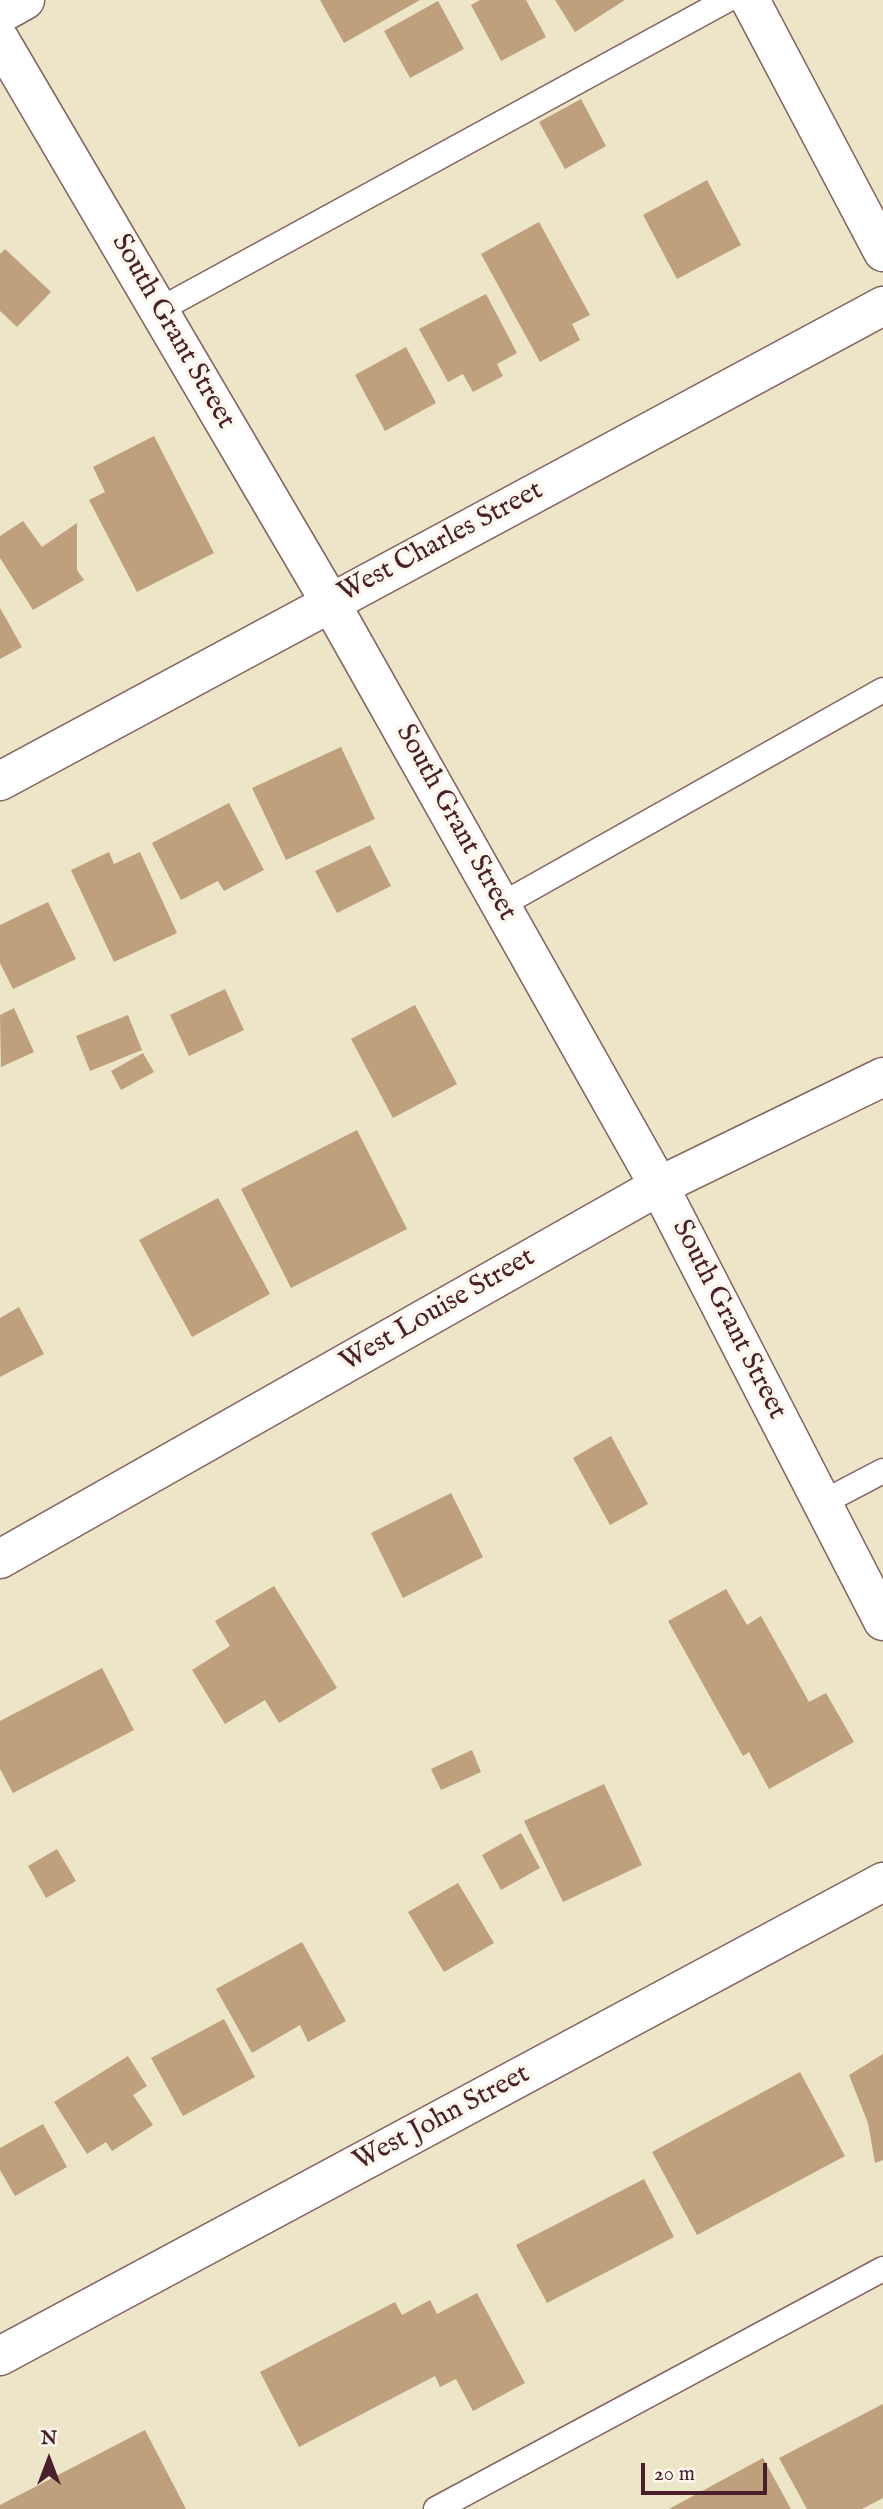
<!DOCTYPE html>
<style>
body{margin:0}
#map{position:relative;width:883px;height:2509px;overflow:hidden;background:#ece5c7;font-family:"IM FELL English",serif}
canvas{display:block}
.north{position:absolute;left:14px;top:2425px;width:70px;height:70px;-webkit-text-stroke:5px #fbf7ec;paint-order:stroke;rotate:0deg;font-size:19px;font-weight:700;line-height:28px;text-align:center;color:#4a1f2b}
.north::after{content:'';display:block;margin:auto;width:24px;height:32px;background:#4a1f2b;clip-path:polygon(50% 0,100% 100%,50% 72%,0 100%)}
.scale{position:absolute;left:641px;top:2463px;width:126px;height:32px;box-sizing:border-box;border:4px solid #4a1f2b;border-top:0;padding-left:9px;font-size:21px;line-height:24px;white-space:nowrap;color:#4a1f2b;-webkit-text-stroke:5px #fbf7ec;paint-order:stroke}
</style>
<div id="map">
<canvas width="883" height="2509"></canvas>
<div class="north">N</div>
<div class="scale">20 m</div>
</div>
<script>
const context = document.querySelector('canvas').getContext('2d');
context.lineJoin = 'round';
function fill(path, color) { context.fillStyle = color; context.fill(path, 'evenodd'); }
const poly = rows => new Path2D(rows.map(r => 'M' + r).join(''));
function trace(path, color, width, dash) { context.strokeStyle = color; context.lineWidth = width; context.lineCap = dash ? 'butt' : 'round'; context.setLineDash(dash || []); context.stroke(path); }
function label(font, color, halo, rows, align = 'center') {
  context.font = font + ' "IM FELL English",serif'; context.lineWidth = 7; context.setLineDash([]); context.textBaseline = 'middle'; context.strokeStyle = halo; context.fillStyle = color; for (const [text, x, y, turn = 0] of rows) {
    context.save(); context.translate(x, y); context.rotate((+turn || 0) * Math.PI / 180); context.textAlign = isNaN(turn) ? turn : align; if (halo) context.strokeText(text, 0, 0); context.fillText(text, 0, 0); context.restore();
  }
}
const building = poly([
 [320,0,420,0,344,43],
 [480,0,526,0,546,37,501,61,471,5],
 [555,0,625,0,575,32],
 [438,1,464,49,410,78,384,31],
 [581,99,606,146,565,169,539,122],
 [707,180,741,245,677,279,643,215],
 [539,222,590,315,572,324,580,340,540,362,481,254],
 [5,249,51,292,17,327,0,311,0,254],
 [486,294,517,353,497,364,503,376,473,392,463,374,448,382,419,329],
 [406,347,436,403,385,431,355,375],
 [154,436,214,553,137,592,89,500,105,492,93,467],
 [23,521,42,547,77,523,77,570,84,580,33,610,0,558,0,536],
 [0,608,22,647,0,659],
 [341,747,375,819,286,860,252,788],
 [229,803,264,870,224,891,218,881,181,900,152,843],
 [370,845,391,886,337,913,315,871],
 [109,852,114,864,140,852,177,933,114,962,71,870],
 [48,902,76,959,13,989,0,963,0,925],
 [225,989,244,1030,189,1056,170,1015],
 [415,1005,457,1084,393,1118,351,1039],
 [14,1008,34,1052,1,1067,0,1015],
 [128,1015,142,1050,90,1071,76,1036],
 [143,1053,154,1072,121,1090,111,1071],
 [357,1130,407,1229,291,1288,241,1189],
 [218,1198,270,1294,192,1337,139,1240],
 [19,1307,44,1354,0,1377,0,1318],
 [611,1436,648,1504,610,1525,573,1458],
 [451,1493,483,1557,403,1598,371,1533],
 [274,1586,337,1688,279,1723,265,1700,225,1724,192,1670,230,1646,215,1621],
 [726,1589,747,1625,761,1616,809,1702,826,1693,854,1742,769,1789,749,1752,743,1756,668,1621],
 [102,1668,134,1730,13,1793,0,1769,0,1721],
 [472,1750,481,1772,441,1790,431,1769],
 [604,1784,642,1865,563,1902,524,1821],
 [521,1833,540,1868,501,1890,482,1855],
 [57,1849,76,1881,46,1898,28,1866],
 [458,1883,494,1943,444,1972,408,1912],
 [302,1942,346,2021,308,2042,300,2025,252,2053,216,1989],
 [224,2019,255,2077,183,2116,151,2058],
 [883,2054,883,2160,875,2163,868,2123,849,2075],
 [128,2056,147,2086,133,2095,153,2125,112,2151,106,2142,87,2154,54,2102],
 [800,2072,845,2156,697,2235,652,2152],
 [43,2124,67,2167,15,2196,0,2170,0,2148],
 [644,2179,674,2237,547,2303,516,2245],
 [477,2293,525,2383,473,2411,456,2379,440,2387,435,2376,299,2447,260,2372,395,2302,402,2315,430,2300,437,2314],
 [883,2404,883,2498,862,2509,807,2509,779,2458],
 [145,2430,186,2509,0,2509,0,2505],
 [763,2458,791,2509,669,2509]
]);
const lane = poly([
 [159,310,727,0],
 [501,905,883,690],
 [822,1503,883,1471],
 [436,2509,883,2269]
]);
const street = poly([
 [750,0,883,252],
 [0,40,330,602,659,1186,883,1621],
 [0,781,883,306],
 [0,1559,659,1186,883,1077],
 [0,2356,883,1882]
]);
const secondary = poly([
 [0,14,25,0]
]);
const streetNames = [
 ["South Grant Street",172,332,60],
 ["West Charles Street",441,543,-28],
 ["South Grant Street",455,823,61],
 ["West Louise Street",438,1311,-30],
 ["South Grant Street",728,1320,63],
 ["West John Street",442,2119,-28]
];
fill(building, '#bea07c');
trace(lane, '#836462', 27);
trace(street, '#836462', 41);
trace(secondary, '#836462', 41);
trace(lane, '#fff', 24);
trace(street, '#fff', 38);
trace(secondary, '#fff', 38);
label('28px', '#4a1f2b', '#fbf7ec', streetNames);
</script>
